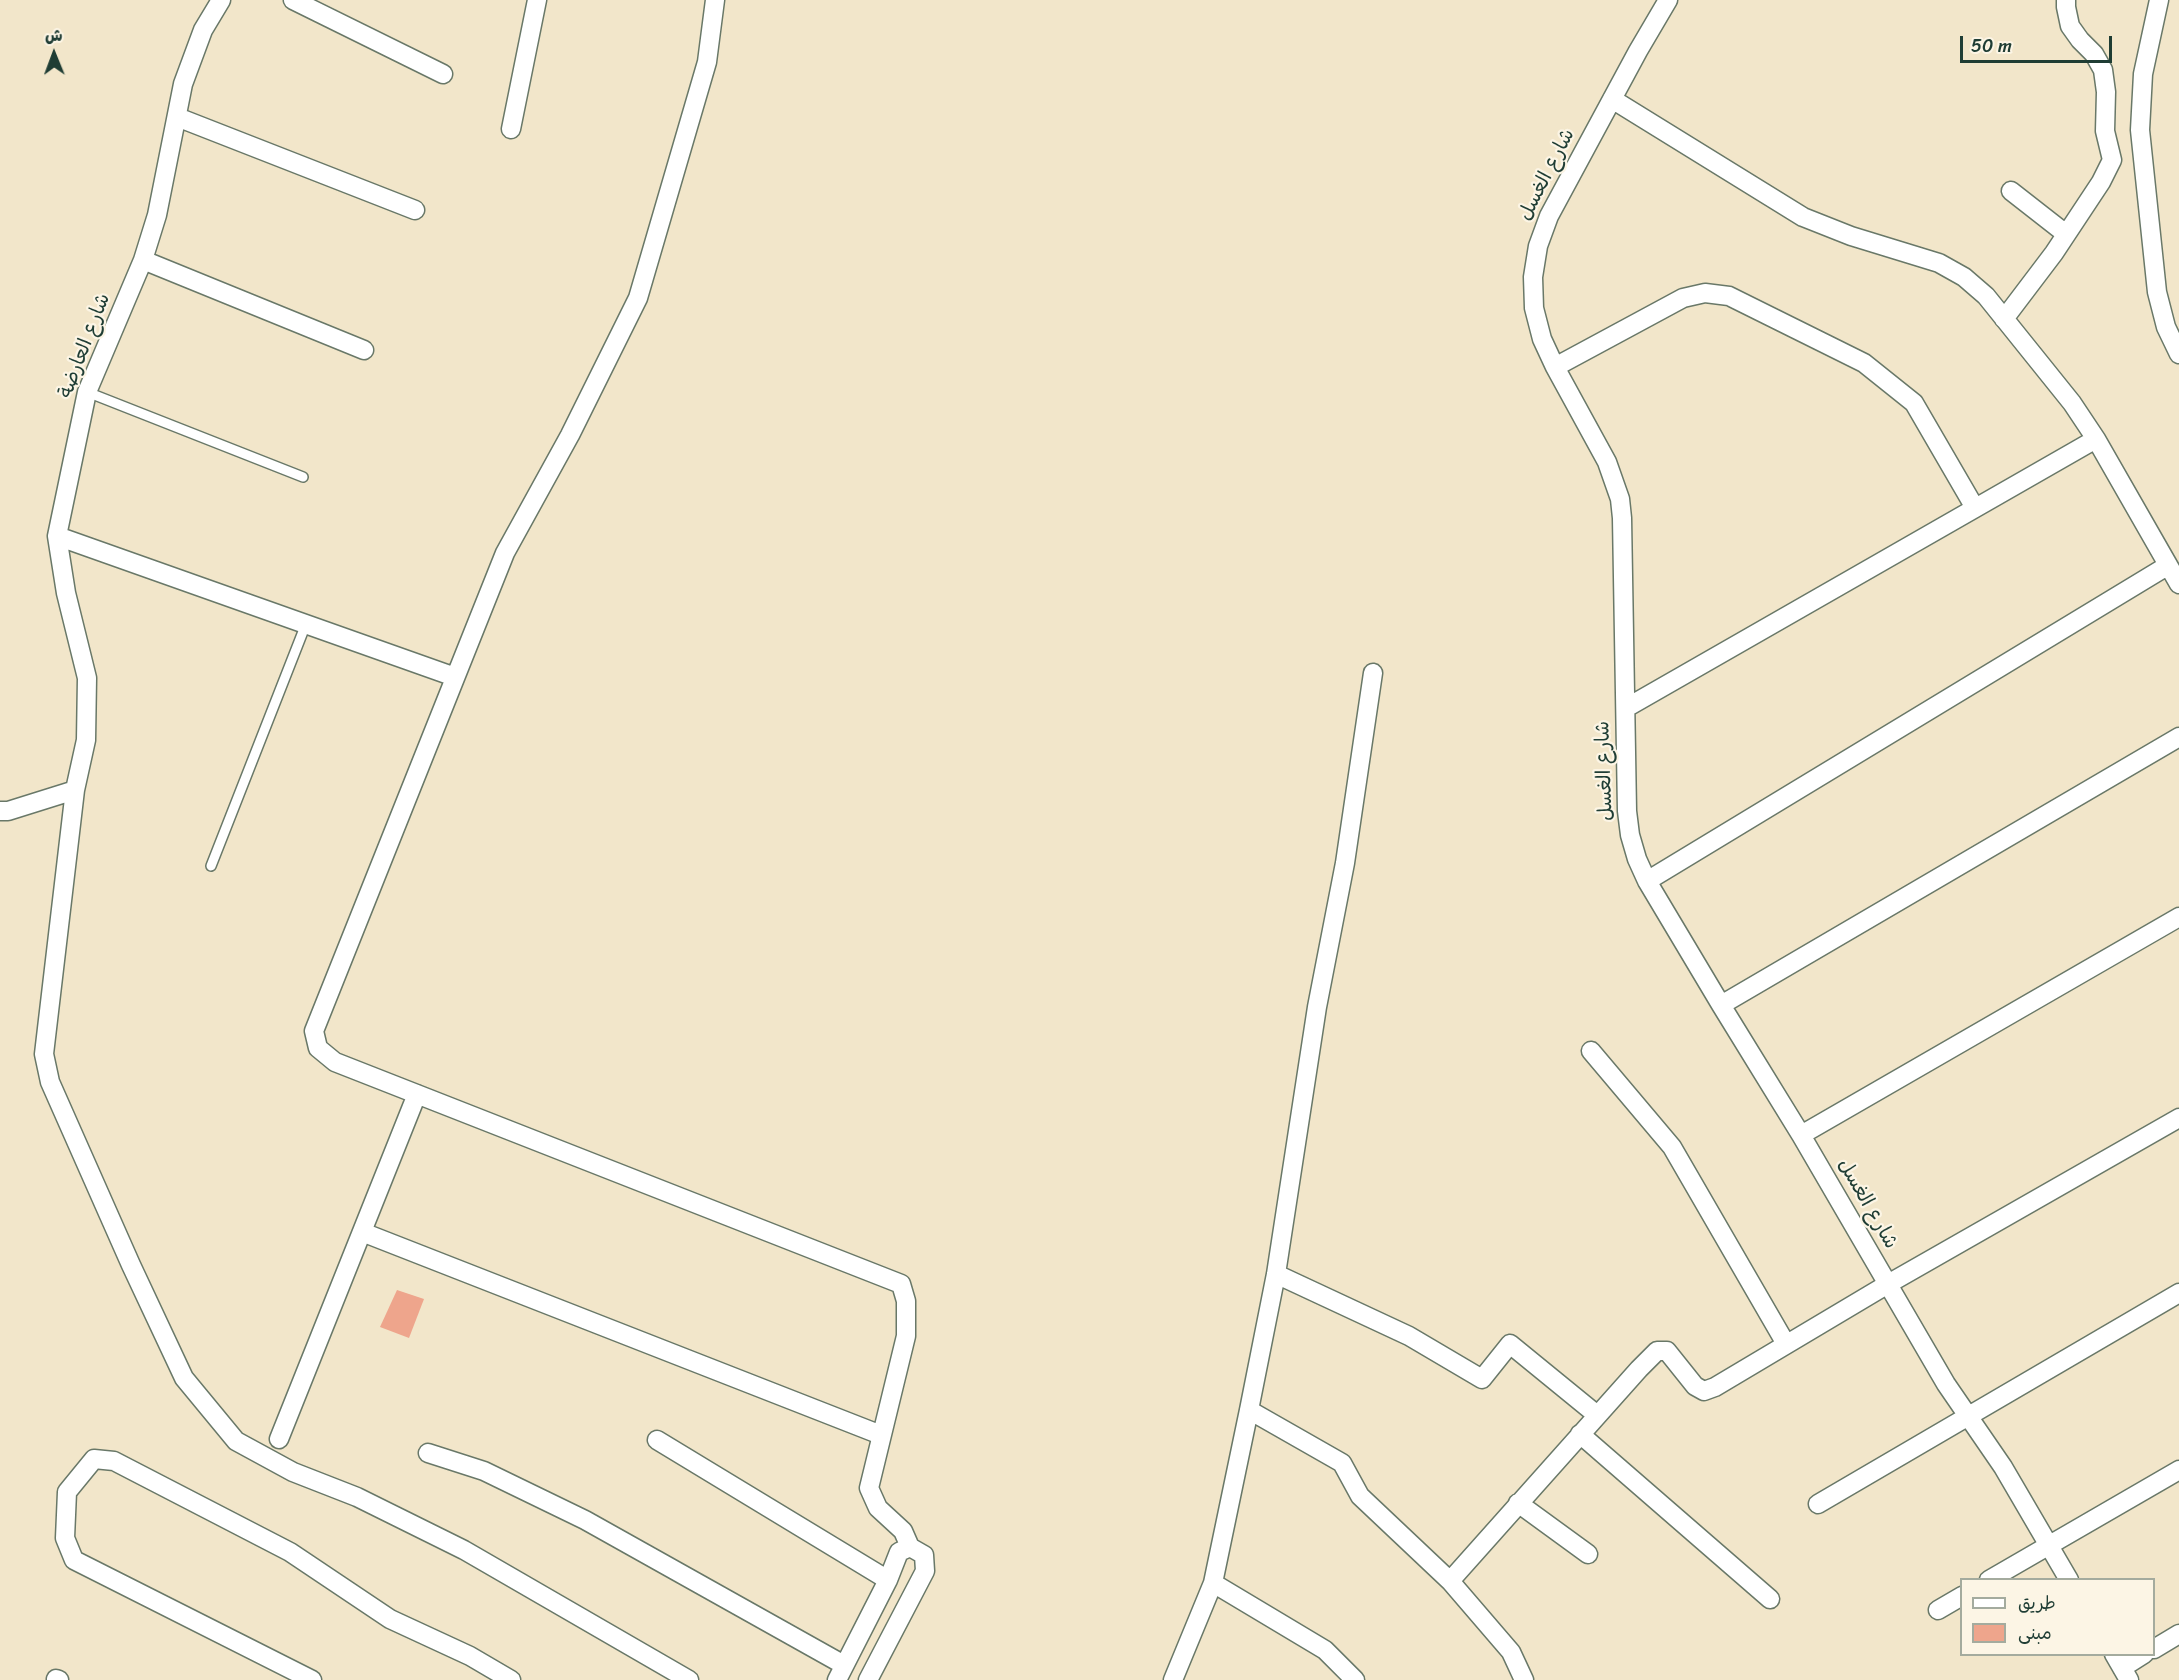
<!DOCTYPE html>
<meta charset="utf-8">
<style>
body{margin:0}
#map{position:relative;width:2179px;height:1680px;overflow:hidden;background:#f2e6ca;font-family:Sriracha,"Playpen Sans Arabic",sans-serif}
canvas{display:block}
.legend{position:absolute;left:1960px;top:1578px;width:195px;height:78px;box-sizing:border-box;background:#fcf5e5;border:2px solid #a4ab9e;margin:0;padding:8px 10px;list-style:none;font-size:18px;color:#1f3d34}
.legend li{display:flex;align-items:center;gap:12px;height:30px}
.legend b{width:30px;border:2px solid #a4ab9e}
.north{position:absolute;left:24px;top:24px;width:60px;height:60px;-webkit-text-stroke:4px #fcf5e5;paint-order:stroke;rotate:359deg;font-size:16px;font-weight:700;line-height:24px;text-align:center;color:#1f3d34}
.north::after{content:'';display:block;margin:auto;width:21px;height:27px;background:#1f3d34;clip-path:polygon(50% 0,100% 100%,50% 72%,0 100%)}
.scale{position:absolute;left:1960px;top:36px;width:152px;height:27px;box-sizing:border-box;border:3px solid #1f3d34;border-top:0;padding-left:8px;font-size:18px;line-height:21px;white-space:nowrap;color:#1f3d34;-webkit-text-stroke:4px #fcf5e5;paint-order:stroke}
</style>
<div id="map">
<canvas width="2179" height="1680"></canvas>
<ul class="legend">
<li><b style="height:8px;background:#fff"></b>طريق</li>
<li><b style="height:16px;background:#eea58c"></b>مبنى</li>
</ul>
<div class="north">ش</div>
<div class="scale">50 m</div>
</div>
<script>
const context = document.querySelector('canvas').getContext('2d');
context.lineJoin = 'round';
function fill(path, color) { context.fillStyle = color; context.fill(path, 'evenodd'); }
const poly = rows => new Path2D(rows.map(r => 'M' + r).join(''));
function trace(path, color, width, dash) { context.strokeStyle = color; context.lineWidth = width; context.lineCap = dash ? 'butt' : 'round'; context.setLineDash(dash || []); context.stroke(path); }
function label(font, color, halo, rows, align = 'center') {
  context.font = font + ' Sriracha,"Playpen Sans Arabic",sans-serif'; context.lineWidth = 4.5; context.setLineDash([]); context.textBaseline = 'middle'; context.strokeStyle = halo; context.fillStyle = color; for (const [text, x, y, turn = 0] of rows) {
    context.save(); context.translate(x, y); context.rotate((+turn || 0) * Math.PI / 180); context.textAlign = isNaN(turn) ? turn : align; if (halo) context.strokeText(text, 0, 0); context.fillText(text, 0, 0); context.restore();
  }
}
const building = poly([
 [397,1290,424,1299,409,1338,380,1327]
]);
const service = poly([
 [87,392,303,477],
 [211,866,306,624]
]);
const minor = poly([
 [221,0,203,30,183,84,157,215,143,260,87,392,57,536,66,593,87,678,86,740,75,790,44,1054,50,1082,131,1265,184,1378,236,1441,293,1472,357,1497,464,1550,689,1680],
 [293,0,443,74],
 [715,0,707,62,638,298,570,435,505,553,314,1031,318,1048,335,1062,901,1284,906,1301,906,1336,869,1488,878,1508,903,1531,910,1547,924,1555,925,1571,868,1680],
 [1668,0,1638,51,1549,216,1538,246,1533,277,1534,308,1542,339,1555,367,1607,462,1620,499,1622,518,1627,811,1630,835,1637,859,1647,881,1721,1005,1801,1135,1946,1384,2003,1467,2069,1580],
 [2159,0,2143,74,2140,130,2157,292,2166,327,2179,354],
 [1612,99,1803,217,1851,236,1939,263,1964,277,1986,296,2072,403,2096,439,2179,584],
 [177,117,415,210],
 [511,129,537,0],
 [2011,191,2066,234],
 [143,260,364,350],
 [2004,319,2054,253,2101,182,2112,160,2105,131,2106,92,2103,70,2094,54,2080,40,2070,26,2066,7,2066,0],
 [1555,367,1683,298,1705,293,1729,296,1864,363,1914,403,1975,508],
 [57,536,455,677],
 [1626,708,2096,439],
 [0,811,8,811,75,790],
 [1647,881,2167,566],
 [1721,1005,2179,737],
 [1591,1051,1672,1147,1786,1344],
 [1801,1135,2179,917],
 [362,1232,881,1435],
 [1276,1274,1409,1336,1482,1379,1510,1344,1597,1415],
 [1249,1410,1342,1463,1360,1496,1450,1581,1511,1652,1524,1680],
 [1580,1434,1770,1599],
 [279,1439,417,1094],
 [657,1440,888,1580],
 [428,1453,484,1471,585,1520,844,1665],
 [1518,1503,1588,1554],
 [1818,1504,2179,1293],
 [1989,1580,2179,1470],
 [1450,1581,1639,1369,1657,1351,1667,1351,1695,1386,1704,1391,1715,1387,1888,1284,2179,1118],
 [1213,1583,1325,1650,1355,1680],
 [1938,1610,1962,1596],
 [2154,1649,2179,1634],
 [2114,1654,2129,1680],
 [2122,1668,2144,1654],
 [56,1679,59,1680],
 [312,1680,74,1560,65,1538,67,1492,94,1459,114,1461,290,1552,390,1619,470,1656,511,1680],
 [837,1680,888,1580,899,1552,910,1547],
 [1173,1680,1213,1583,1249,1410,1276,1274,1317,1007,1345,863,1373,673]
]);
const streetNames = [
 ["شارع الغسل",1547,175,-63],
 ["شارع العارضة",85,346,-69],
 ["شارع الغسل",1605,771,-92],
 ["شارع الغسل",1867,1204,60]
];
fill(building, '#eea58c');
trace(service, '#697868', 12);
trace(minor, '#697868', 21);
trace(service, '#fff', 9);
trace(minor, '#fff', 18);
label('20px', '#1f3d34', '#fcf5e5', streetNames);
</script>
